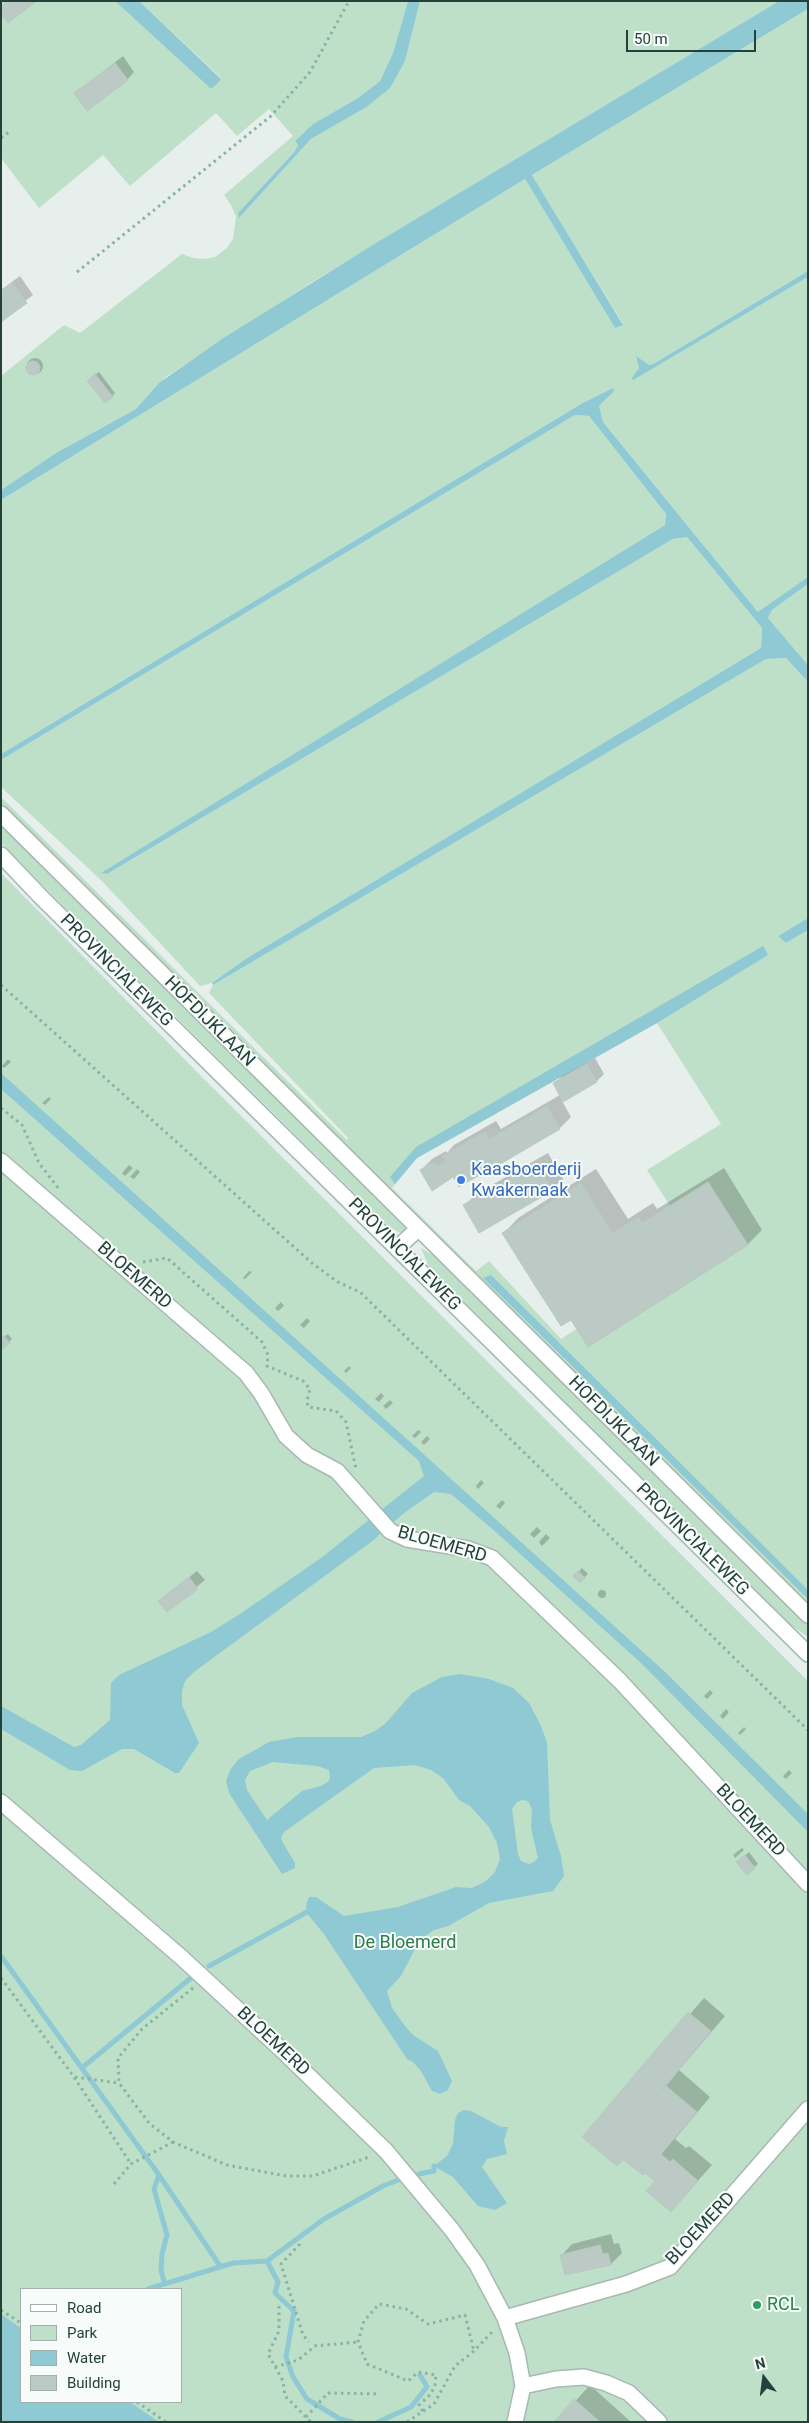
<!DOCTYPE html>
<style>
body{margin:0}
#map{position:relative;width:809px;height:2423px;overflow:hidden;background:#e6efeb;font-family:Roboto,sans-serif}
canvas{display:block}
.frame{position:absolute;inset:0;border:2px solid #24423a;pointer-events:none}
.legend{position:absolute;left:20px;top:2288px;width:162px;height:115px;box-sizing:border-box;background:#f7fbf9;border:1px solid #a3b1ad;margin:0;padding:6px 9px;list-style:none;font-size:15px;color:#24423a}
.legend li{display:flex;align-items:center;gap:10px;height:25px}
.legend b{width:25px;border:1px solid #a3b1ad}
.north{position:absolute;left:739px;top:2353px;width:50px;height:50px;-webkit-text-stroke:4px #f7fbf9;paint-order:stroke;rotate:345deg;font-size:14px;font-weight:700;line-height:20px;text-align:center;color:#24423a}
.north::after{content:'';display:block;margin:auto;width:18px;height:22px;background:#24423a;clip-path:polygon(50% 0,100% 100%,50% 72%,0 100%)}
.scale{position:absolute;left:626px;top:30px;width:130px;height:22px;box-sizing:border-box;border:2px solid #24423a;border-top:0;padding-left:6px;font-size:15px;line-height:18px;white-space:nowrap;color:#24423a;-webkit-text-stroke:4px #f7fbf9;paint-order:stroke}
</style>
<div id="map">
<canvas width="809" height="2423"></canvas>
<div class="frame"></div>
<ul class="legend">
<li><b style="height:6px;background:#fff"></b>Road</li>
<li><b style="height:14px;background:#bfe0c8"></b>Park</li>
<li><b style="height:14px;background:#8ec9d4"></b>Water</li>
<li><b style="height:14px;background:#bbcac4"></b>Building</li>
</ul>
<div class="north">N</div>
<div class="scale">50 m</div>
</div>
<script>
const context = document.querySelector('canvas').getContext('2d');
context.lineJoin = 'round';
function fill(path, color) { context.fillStyle = color; context.fill(path, 'evenodd'); }
const poly = rows => new Path2D(rows.map(r => 'M' + r).join(''));
function trace(path, color, width, dash) { context.strokeStyle = color; context.lineWidth = width; context.lineCap = dash ? 'butt' : 'round'; context.setLineDash(dash || []); context.stroke(path); }
function label(font, color, halo, rows, align = 'center') {
  context.font = font + ' Roboto,sans-serif'; context.lineWidth = 4; context.setLineDash([]); context.textBaseline = 'middle'; context.strokeStyle = halo; context.fillStyle = color; for (const [text, x, y, turn = 0] of rows) {
    context.save(); context.translate(x, y); context.rotate((+turn || 0) * Math.PI / 180); context.textAlign = isNaN(turn) ? turn : align; if (halo) context.strokeText(text, 0, 0); context.fillText(text, 0, 0); context.restore();
  }
}
const green = poly([
 [1,1,115,1,211,89,221,78,139,1,408,1,393,53,380,81,358,98,313,124,295,141,298,145,295,151,238,213,240,217,311,139,365,108,405,61,420,1,779,1,312,282,166,377,136,409,56,453,1,490,1,376,64,325,80,333,182,254,193,258,205,259,215,257,227,248,233,239,236,217,231,205,224,195,293,136,269,109,237,136,216,113,130,186,103,155,39,208,1,158],
 [808,9,808,271,655,363,649,365,636,357,639,368,633,379,808,277,808,577,759,613,603,422,599,406,613,391,613,388,581,404,1,754,1,500,525,179,615,328,623,324,532,175],
 [575,415,589,416,666,514,665,525,102,873,107,874,673,539,687,537,762,628,761,648,247,958,212,983,200,986,102,881,1,787,1,760],
 [808,584,808,665,768,618,772,610],
 [786,658,808,682,808,918,778,936,786,943,808,930,808,1604,1,806,1,797,347,1140,348,1138,209,993,213,985,766,659],
 [657,1023,721,1124,647,1170,698,1249,561,1339,489,1261,476,1271,392,1188,417,1158],
 [1,824,410,1229,406,1233,398,1232,387,1225,23,866,1,843],
 [1,873,198,1073,808,1681,808,2422,147,2422,119,2402,181,2402,181,2289,21,2289,21,2333,1,2319],
 [421,1248,443,1261,808,1622,808,1637,792,1626,429,1267]
]);
const water = poly([
 [115,1,139,1,221,79,217,84,211,89],
 [408,1,420,1,405,61,390,88,365,108,311,139,239,218,238,213,295,151,298,145,295,141,313,124,358,98,380,81,393,53],
 [779,1,808,1,808,9,532,175,623,325,615,328,525,179,1,500,1,490,56,453,136,409,159,383,222,339,371,246],
 [808,271,808,277,633,380,632,378,639,368,636,356,649,365,655,363],
 [613,388,614,391,599,406,603,422,758,612,808,577,808,584,772,610,768,618,808,665,808,682,786,658,766,659,213,985,212,983,247,958,761,648,762,628,687,537,673,539,107,874,101,873,665,525,666,514,589,416,575,415,1,760,1,754,581,404],
 [808,918,808,930,786,943,778,936],
 [763,946,768,955,657,1023,417,1158,395,1184,390,1177,416,1147],
 [1,1073,664,1671,808,1814,808,1832,642,1664,497,1533,451,1494,434,1492,404,1513,371,1542,194,1672,185,1681,182,1691,182,1705,199,1743,179,1773,175,1773,134,1749,122,1749,82,1771,70,1770,1,1729,1,1706,74,1747,81,1745,110,1720,111,1683,119,1675,211,1632,240,1614,321,1558,424,1476,419,1461,1,1089],
 [491,1275,808,1590,808,1599,483,1278],
 [460,1674,489,1679,513,1688,529,1703,540,1724,547,1742,550,1820,561,1856,564,1876,553,1891,489,1903,448,1926,434,1930,424,1937,415,1949,401,1976,387,1991,392,2008,405,2026,413,2035,438,2051,452,2081,448,2090,440,2094,432,2091,421,2071,413,2062,407,2059,324,1934,309,1916,306,1909,307,1902,309,1897,316,1897,344,1916,398,1907,456,1887,472,1888,486,1881,495,1872,500,1859,497,1843,489,1827,470,1806,459,1800,443,1778,431,1770,415,1765,374,1768,284,1832,281,1838,283,1843,295,1863,295,1868,282,1874,229,1793,226,1781,230,1770,239,1759,269,1742,298,1737,361,1737,375,1731,386,1723,412,1693,442,1677],
 [273,1762,317,1766,329,1770,330,1776,329,1781,321,1786,302,1791,267,1820,247,1790,245,1780,250,1771],
 [522,1800,528,1801,532,1810,531,1828,538,1858,534,1862,529,1864,521,1861,518,1854,512,1809,517,1802],
 [464,2110,471,2111,501,2127,508,2127,504,2141,507,2154,487,2159,482,2167,507,2203,495,2210,478,2206,453,2177,434,2166,447,2156,453,2144,455,2120,458,2113],
 [1,2314,21,2328,21,2402,130,2402,159,2422,1,2422]
]);
const shadow = poly([
 [123,56,134,72,127,80,76,93],
 [20,276,33,295,1,320,1,290],
 '27 366a8 8 0 1 1 16 0a8 8 0 1 1-16 0Z',
 [99,372,115,393,112,396,92,377],
 [595,1058,604,1074,597,1081,562,1101,571,1117,560,1128,460,1185,453,1175,421,1170,432,1159,446,1151,447,1153,454,1145,496,1121,501,1129,560,1095,554,1084,562,1076],
 [8,1059,11,1062,4,1068,2,1066],
 [49,1097,51,1099,45,1105,42,1103],
 [548,1153,563,1179,552,1190,480,1231,465,1205,476,1194],
 [129,1165,133,1168,125,1176,122,1173],
 [724,1168,762,1230,748,1244,588,1345,571,1318,504,1233,518,1218,596,1169,628,1219,653,1203,657,1209],
 [137,1169,140,1172,134,1179,130,1177],
 [249,1271,252,1272,245,1279,243,1278],
 [281,1302,284,1306,278,1311,275,1308],
 [307,1318,310,1321,304,1328,300,1325],
 [8,1334,12,1339,9,1342,1,1339],
 [349,1366,351,1368,346,1373,344,1371],
 [381,1393,384,1396,379,1402,375,1399],
 [390,1400,393,1403,386,1409,383,1406],
 [418,1430,421,1432,415,1438,412,1436],
 [427,1436,430,1439,424,1445,421,1442],
 [481,1480,484,1483,478,1489,476,1486],
 [502,1500,505,1503,500,1509,496,1506],
 [537,1527,541,1531,534,1538,530,1534],
 [546,1534,550,1538,542,1546,539,1542],
 [582,1568,588,1574,580,1581,575,1576],
 [197,1571,205,1580,167,1611,159,1601],
 '598 1594a4 4 0 1 1 8 0a4 4 0 1 1-8 0Z',
 [710,1690,713,1693,707,1699,704,1696],
 [726,1709,729,1712,723,1719,720,1716],
 [744,1727,746,1729,740,1735,738,1733],
 [789,1770,792,1773,786,1779,783,1776],
 [742,1848,744,1850,735,1858,733,1855],
 [749,1852,758,1864,747,1873,741,1859],
 [704,1998,725,2016,679,2070,710,2097,675,2139,686,2148,689,2146,712,2165,671,2211,656,2181,624,2157,617,2165,584,2136],
 [611,2234,614,2244,619,2243,622,2253,611,2264,561,2256,572,2244],
 [590,2385,631,2422,556,2422]
]);
const stream = poly([
 [1,1956,159,2175,220,2266],
 [209,1966,307,1912],
 [83,2067,192,1977],
 [419,2174,434,2171,434,2166],
 [159,2175,154,2189,167,2235,162,2254,161,2271,165,2284],
 [267,2261,278,2282,275,2293,294,2311,286,2357,293,2377,307,2399,340,2419,352,2422],
 [148,2289,233,2263,267,2261,324,2219,383,2186,398,2180],
 [378,2422,411,2407,427,2387,420,2375]
]);
const building = poly([
 [4,1,37,1,8,23,1,15,1,7,5,3,4,1],
 [115,63,128,80,87,111,74,93,115,63],
 [12,283,27,303,1,322,1,291,12,283],
 '26 368a7 7 0 1 1 14 0a7 7 0 1 1-14 0Z',
 [95,374,113,397,105,403,87,381,95,374],
 [587,1064,597,1082,563,1102,553,1083,587,1064],
 [547,1106,560,1129,502,1163,489,1139,547,1106],
 [485,1132,502,1163,469,1181,463,1171,457,1175,455,1173,452,1174,442,1156,485,1132],
 [434,1162,437,1166,445,1162,452,1174,455,1173,457,1175,463,1171,469,1181,459,1187,453,1177,432,1191,420,1170,434,1162],
 [537,1163,552,1191,479,1233,463,1205,537,1163],
 [708,1182,748,1245,588,1347,571,1320,561,1326,534,1284,638,1217,642,1223,708,1182],
 [581,1183,613,1234,534,1284,502,1233,581,1183],
 [4,1336,10,1343,1,1350,1,1338,4,1336],
 [578,1571,585,1578,580,1583,573,1576,578,1571],
 [189,1577,198,1589,167,1612,158,1601,189,1577],
 [745,1855,755,1868,747,1875,736,1862,745,1855],
 [688,2012,711,2031,612,2151,623,2160,617,2166,582,2137,688,2012],
 [666,2086,697,2112,661,2154,670,2162,673,2159,698,2181,671,2212,646,2191,655,2181,645,2173,643,2175,612,2151,666,2086],
 [600,2245,603,2254,608,2253,611,2265,565,2275,560,2255,600,2245],
 [574,2399,600,2422,554,2422,574,2399]
]);
const path = poly([
 [1,138,9,132],
 [77,272,271,116,310,72,349,1],
 [1,985,313,1264,338,1282,360,1292,808,1730],
 [1,1108,22,1125,39,1163,59,1189],
 [143,1262,167,1258,262,1342,268,1355,267,1366,303,1381,310,1389,307,1401,308,1407,336,1411,346,1422,356,1469],
 [1,1978,74,2077,131,2164],
 [193,1988,142,2029,118,2058,119,2083,149,2123,173,2142,227,2165,286,2176,313,2176,369,2157],
 [75,2077,119,2083],
 [114,2184,131,2164,173,2142],
 [300,2244,281,2264,303,2335,309,2342],
 [279,2306,279,2331,268,2354,283,2381,285,2396,311,2422],
 [1,2310,21,2323],
 [275,2367,298,2360,315,2346,358,2342],
 [137,2402,166,2422],
 [423,2411,419,2405,431,2394,435,2385,436,2375,418,2372,408,2381,367,2364,358,2342,364,2321,379,2304,406,2309,428,2324,465,2315,474,2351],
 [306,2417,328,2393,380,2394],
 [407,2422,434,2404,455,2366,474,2351,493,2331]
]);
const street = poly([
 [1,814,808,1615],
 [1,1161,246,1373,261,1393,286,1436,307,1455,337,1471,390,1531,407,1539,468,1549,492,1558,620,1681,808,1884],
 [397,1248,418,1229],
 [1,1802,181,1957,285,2053,386,2151,452,2230,477,2265,505,2318,517,2353,523,2386,515,2422],
 [505,2318,626,2284,670,2267,808,2109],
 [523,2386,556,2379,584,2377,606,2383,629,2393,659,2422]
]);
const secondary = poly([
 [1,855,40,896,808,1654]
]);
const markers = [
 [461,1180,5,"#3f7fe0"],
 [757,2305,5,"#2e9e5b"]
];
const streetNames = [
 ["PROVINCIALEWEG",116,971,45],
 ["HOFDIJKLAAN",209,1022,45],
 ["PROVINCIALEWEG",404,1255,45],
 ["BLOEMERD",134,1276,41],
 ["HOFDIJKLAAN",613,1422,45],
 ["PROVINCIALEWEG",692,1540,45],
 ["BLOEMERD",442,1545,16],
 ["BLOEMERD",750,1821,47],
 ["BLOEMERD",273,2042,43],
 ["BLOEMERD",701,2229,-47]
];
const shopNames = [
 ["Kaasboerderij",471,1170],
 ["Kwakernaak",471,1191]
];
const parkNames = [
 ["De Bloemerd",405,1943]
];
const leisureNames = [
 ["RCL",767,2305]
];
fill(green, '#bfe0c8');
fill(water, '#8ec9d4');
fill(shadow, '#0003');
trace(stream, '#8ec9d4', 5);
fill(building, '#bbcac4');
trace(building, '#b8c9c2', 1);
trace(street, '#a8b8b2', 18);
trace(secondary, '#a4bbb3', 18);
trace(path, '#86b3a5', 3, [2.5, 4]);
trace(street, '#fff', 15);
trace(secondary, '#fff', 15);
for (const [x, y, r, color] of markers) { const dot = new Path2D(); dot.arc(x, y, r, 0, 2 * Math.PI); context.fillStyle = color; context.fill(dot); trace(dot, '#f7fbf9', 2); }
label('18px', '#24423a', '#f7fbf9', streetNames);
label('18px', '#366cbe', '#f7fbf9', shopNames, 'left');
label('18px', '#2d7a4b', '#f7fbf9', parkNames);
label('18px', '#27864d', '#f7fbf9', leisureNames, 'left');
</script>
